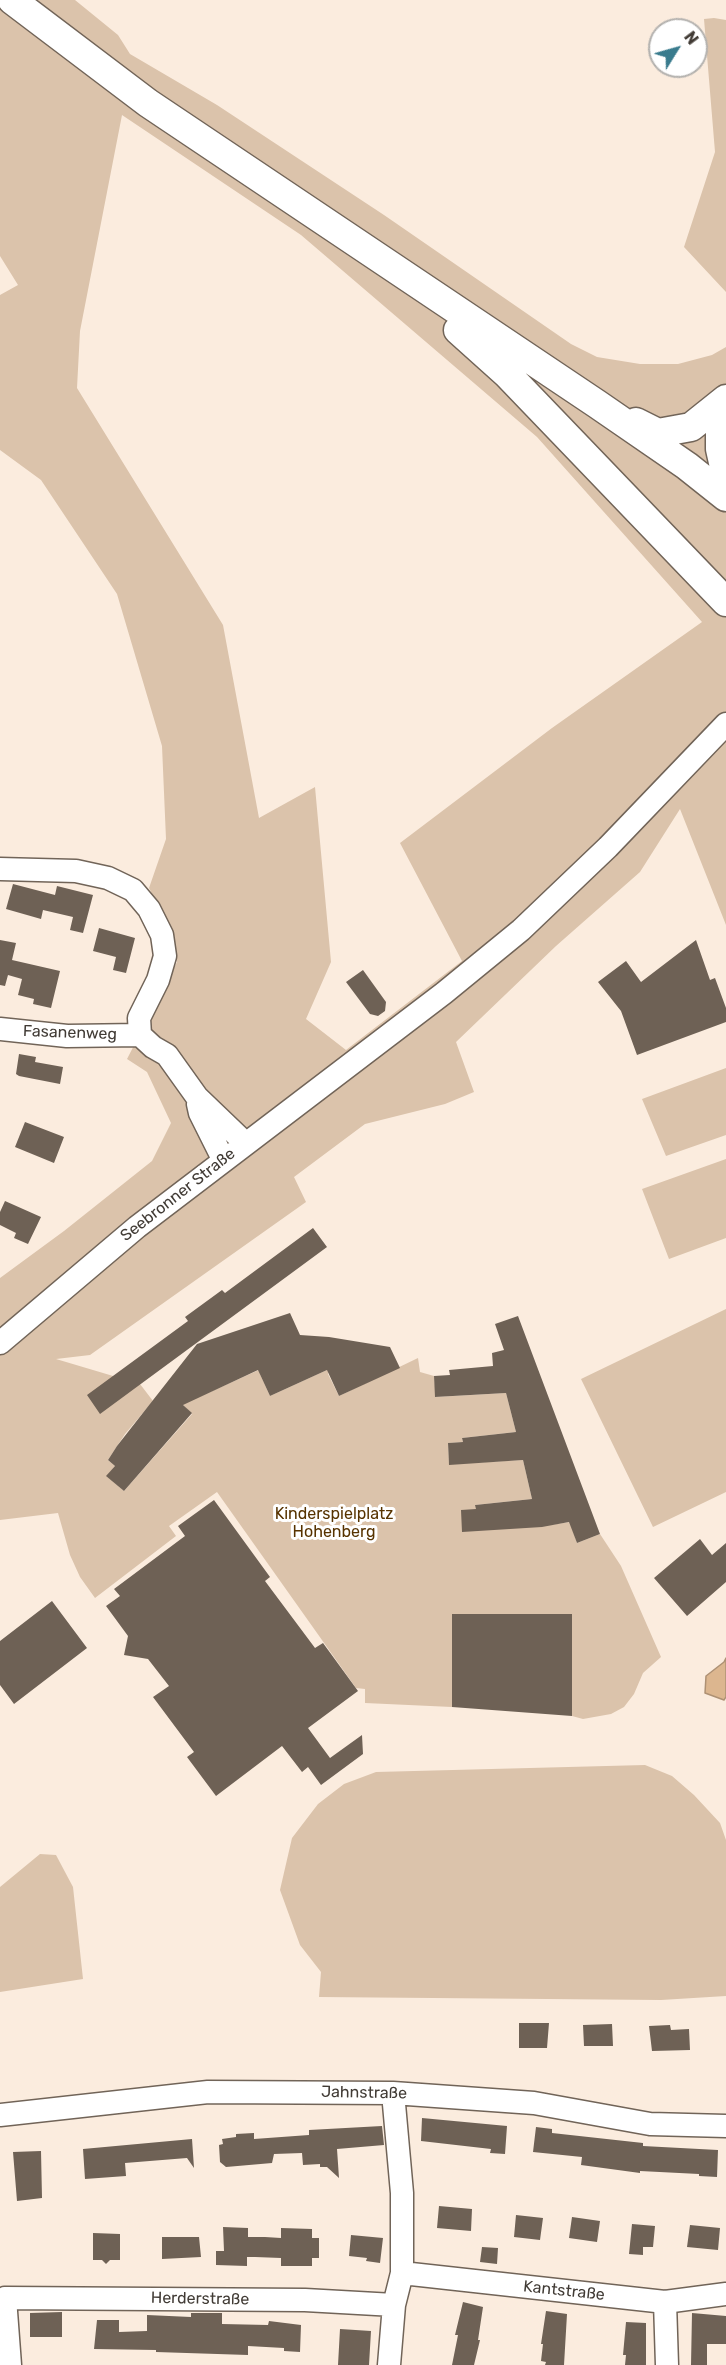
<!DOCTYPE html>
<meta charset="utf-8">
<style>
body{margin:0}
#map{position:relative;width:726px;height:2365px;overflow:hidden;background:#fbecde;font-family:Rubik,sans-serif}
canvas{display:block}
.north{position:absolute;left:648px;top:18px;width:60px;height:60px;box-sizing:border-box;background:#fff;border:2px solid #b3b1ae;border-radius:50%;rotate:53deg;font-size:16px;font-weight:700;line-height:24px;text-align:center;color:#413b35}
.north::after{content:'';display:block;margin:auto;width:21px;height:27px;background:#397b8d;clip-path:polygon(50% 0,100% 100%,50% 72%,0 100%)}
</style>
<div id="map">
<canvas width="726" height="2365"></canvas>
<div class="north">N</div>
</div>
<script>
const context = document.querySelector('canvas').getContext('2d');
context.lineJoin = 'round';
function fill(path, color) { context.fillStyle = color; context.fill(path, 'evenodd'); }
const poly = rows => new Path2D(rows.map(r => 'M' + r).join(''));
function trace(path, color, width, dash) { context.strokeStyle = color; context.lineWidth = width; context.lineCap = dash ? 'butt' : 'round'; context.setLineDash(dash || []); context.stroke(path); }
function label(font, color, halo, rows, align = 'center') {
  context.font = font + ' Rubik,sans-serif'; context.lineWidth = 6; context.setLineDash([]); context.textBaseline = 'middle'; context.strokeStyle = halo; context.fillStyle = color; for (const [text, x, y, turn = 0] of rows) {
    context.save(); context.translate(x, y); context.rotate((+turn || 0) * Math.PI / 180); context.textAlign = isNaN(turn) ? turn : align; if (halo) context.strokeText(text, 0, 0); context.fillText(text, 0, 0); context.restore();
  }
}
const green = poly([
 [0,0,75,0,118,35,130,54,217,105,384,215,571,344,597,357,640,364,678,364,712,355,726,347,726,925,680,809,640,872,556,946,456,1042,474,1092,445,1104,365,1124,294,1177,306,1202,90,1355,56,1359,140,1384,153,1401,125,1434,108,1460,115,1466,107,1476,124,1491,192,1414,181,1403,201,1396,261,1369,260,1374,270,1396,329,1369,328,1374,339,1396,418,1358,420,1372,434,1376,436,1397,506,1393,516,1432,462,1438,463,1442,448,1443,449,1464,523,1460,532,1499,475,1505,550,1525,570,1522,577,1543,600,1534,621,1566,661,1657,643,1673,634,1694,624,1707,611,1714,583,1719,572,1716,572,1614,452,1614,452,1707,365,1703,365,1689,356,1688,217,1492,169,1526,176,1536,95,1598,80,1577,70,1555,58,1513,0,1520,0,1278,64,1231,152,1161,171,1123,147,1072,127,1059,177,962,167,924,149,888,166,839,162,746,117,594,41,480,0,450,0,295,18,285,0,256],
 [122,115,301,235,537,437,702,622,552,728,400,843,462,961,346,1050,306,1019,331,962,315,787,259,818,223,625,77,388,80,331],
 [714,18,726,20,726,292,684,247,715,152,704,19],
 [726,1068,726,1135,666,1156,642,1099],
 [726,1159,726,1238,669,1259,642,1189],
 [726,1309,726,1492,653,1527,581,1379],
 [645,1765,672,1776,694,1795,720,1823,726,1840,726,1996,661,2000,319,1997,321,1972,300,1945,280,1890,292,1838,318,1804,344,1784,376,1772],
 [40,1854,56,1855,73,1887,83,1979,0,1992,0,1887]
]);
const water = poly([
 [726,1658,726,1697,724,1700,705,1693,706,1676,724,1662,726,1658]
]);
const building = poly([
 [13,884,55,895,57,886,93,895,83,933,70,930,73,917,43,910,41,919,6,909],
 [99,928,135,938,126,973,113,970,116,957,93,951],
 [0,940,16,943,12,960,60,971,51,1008,33,1004,34,999,18,995,22,979,8,975,5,986,0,985],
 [696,940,710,980,715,978,726,1008,726,1022,637,1055,621,1011,598,982,626,961,641,982],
 [363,970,386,1002,385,1011,378,1016,370,1014,346,982],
 [19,1054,36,1057,35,1062,63,1067,60,1084,19,1076,16,1074],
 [25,1122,64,1137,54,1163,15,1147],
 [5,1201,41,1217,28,1244,14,1238,16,1233,0,1225,0,1212],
 [313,1228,327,1247,100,1414,87,1395,188,1321,185,1317,222,1290,225,1293],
 [290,1313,300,1335,329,1337,390,1347,400,1368,339,1396,327,1370,270,1396,258,1370,183,1405,192,1413,124,1491,106,1476,115,1466,108,1460,117,1446,197,1344],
 [518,1316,600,1534,577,1543,569,1522,542,1527,462,1532,461,1510,476,1509,475,1505,532,1499,523,1460,449,1465,448,1443,463,1442,462,1438,516,1432,506,1393,435,1397,434,1376,450,1375,449,1370,493,1366,492,1353,504,1350,495,1324],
 [214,1500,270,1577,265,1581,315,1648,323,1643,358,1691,308,1728,330,1758,362,1735,363,1754,321,1785,308,1767,302,1772,282,1746,216,1796,187,1757,194,1752,153,1697,169,1686,148,1659,124,1655,128,1636,106,1606,120,1596,114,1589,185,1536,178,1526],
 [700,1539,712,1555,726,1543,726,1582,687,1616,654,1578],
 [52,1601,87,1648,14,1704,0,1685,0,1641],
 [452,1614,572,1614,572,1716,452,1707],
 [519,2023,549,2023,547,2048,519,2048],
 [612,2024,613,2046,584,2046,583,2025],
 [670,2025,671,2030,689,2029,690,2050,652,2051,649,2026],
 [422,2118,507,2126,505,2154,490,2153,491,2149,421,2141],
 [382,2126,384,2145,337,2149,339,2178,327,2167,320,2167,320,2164,303,2165,302,2153,274,2154,272,2163,226,2167,220,2162,219,2145,223,2144,222,2139,236,2137,236,2134,254,2133,254,2139,309,2135,309,2130],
 [536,2127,552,2129,552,2133,643,2143,643,2146,718,2150,717,2177,699,2176,699,2174,640,2171,640,2173,581,2165,582,2157,533,2152],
 [192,2139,194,2168,187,2158,125,2163,126,2176,85,2179,83,2149],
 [41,2151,42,2198,17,2201,13,2152],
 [439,2206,472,2209,471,2231,437,2228],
 [516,2215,543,2218,540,2240,514,2237],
 [572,2217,600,2221,597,2242,569,2238],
 [632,2224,655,2226,653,2247,643,2247,643,2255,629,2254],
 [690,2225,720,2228,718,2250,687,2247],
 [223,2227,248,2228,248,2237,265,2237,281,2238,281,2228,312,2229,312,2238,319,2238,319,2258,312,2258,312,2266,281,2266,281,2258,255,2257,247,2257,247,2266,216,2265,216,2251,224,2251],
 [93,2233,120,2234,120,2260,110,2260,106,2264,102,2260,93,2260],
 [351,2235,383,2238,380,2263,366,2261,367,2258,349,2256],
 [162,2237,199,2237,201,2257,162,2259],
 [482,2247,498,2248,497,2264,480,2262],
 [463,2302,483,2307,478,2340,480,2340,474,2365,452,2365,458,2335,455,2335],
 [546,2311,567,2314,564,2365,545,2365,546,2362,541,2361,543,2344,541,2344],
 [62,2312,62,2337,30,2337,30,2313],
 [191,2313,222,2313,222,2324,268,2325,269,2321,301,2325,300,2352,284,2351,284,2348,248,2346,248,2355,156,2352,156,2350,94,2349,97,2320,119,2320,119,2332,147,2331,147,2315,191,2317],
 [692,2313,726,2316,726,2344,707,2344,707,2365,691,2365],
 [626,2322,646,2323,646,2365,625,2365,626,2355,623,2355],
 [340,2329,371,2331,369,2365,338,2365]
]);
const minor = poly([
 [0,869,76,871,108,878,133,890,149,909,162,935,165,956,158,980,139,1018,140,1035,153,1047,167,1055,197,1097,245,1143],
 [0,1029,67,1036,140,1035],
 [198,1104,200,1113,223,1159],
 [0,1343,137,1227,444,993,521,930,608,847,726,724],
 [0,2115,208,2092,393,2093,534,2103,650,2124,726,2126],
 [402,2273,665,2302,726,2294],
 [665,2302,667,2365],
 [10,2365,5,2298,305,2300,394,2305],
 [389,2365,394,2305,402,2273,402,2193,393,2093]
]);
const major = poly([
 [12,0,148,103,597,404,687,466,726,497],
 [458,330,507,374,726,602],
 [726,416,720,432,720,449,726,476],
 [636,422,658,433,691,427,726,399]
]);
const streetNames = [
 ["Fasanenweg",70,1033,2],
 ["Seebronner Straße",178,1195,-38],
 ["Jahnstraße",364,2093,1],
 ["Kantstraße",564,2291,6],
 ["Herderstraße",200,2299,1]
];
const parkNames = [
 ["Kinderspielplatz",334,1514],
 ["Hohenberg",334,1532]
];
fill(green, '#dbc3ab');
fill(water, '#dcb68f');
trace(water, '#ae9174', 1.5);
fill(building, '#6e6155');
trace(minor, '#716458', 25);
trace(major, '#716458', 31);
trace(minor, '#fff', 22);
trace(major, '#fff', 28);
label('16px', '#413b35', '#fff', streetNames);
label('16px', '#573300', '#fff', parkNames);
</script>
